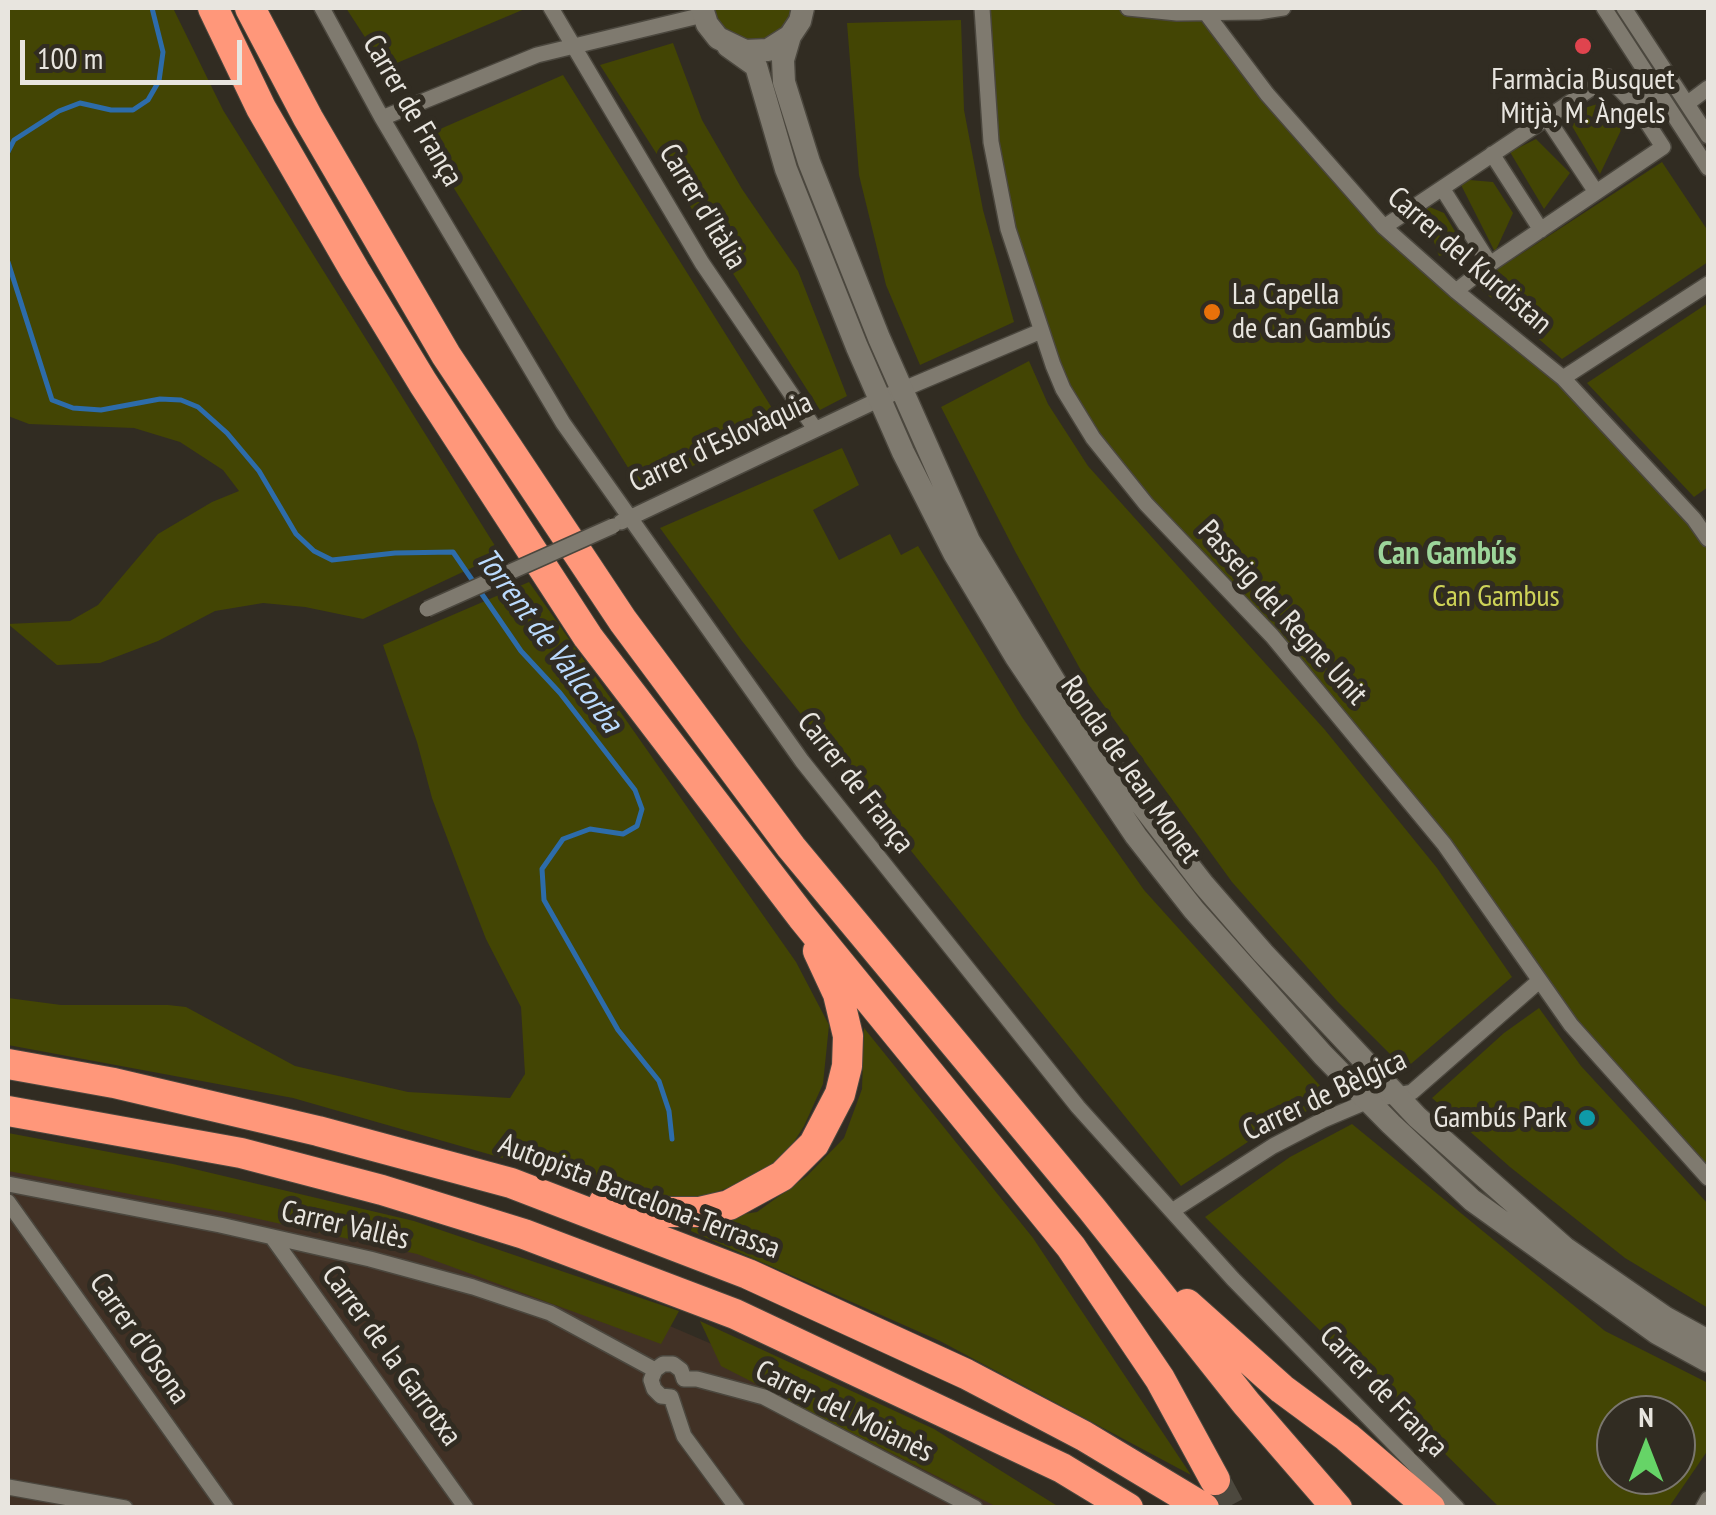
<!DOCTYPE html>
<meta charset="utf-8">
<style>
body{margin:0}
#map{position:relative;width:1716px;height:1515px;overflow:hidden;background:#312c22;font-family:"PT Sans Narrow",sans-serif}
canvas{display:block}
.frame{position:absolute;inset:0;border:10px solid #e8e5df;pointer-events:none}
.north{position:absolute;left:1596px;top:1395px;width:100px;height:100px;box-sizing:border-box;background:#312c22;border:2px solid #7a766e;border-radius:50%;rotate:0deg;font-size:28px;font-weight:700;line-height:40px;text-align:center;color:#e8e5df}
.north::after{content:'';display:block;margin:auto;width:35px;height:45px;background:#66d467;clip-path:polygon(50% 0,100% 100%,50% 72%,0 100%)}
.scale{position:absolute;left:20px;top:40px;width:222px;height:45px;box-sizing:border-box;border:5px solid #e8e5df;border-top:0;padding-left:12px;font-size:30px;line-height:35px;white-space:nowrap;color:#e8e5df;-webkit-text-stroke:8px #312c22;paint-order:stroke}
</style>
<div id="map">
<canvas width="1716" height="1515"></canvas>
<div class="frame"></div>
<div class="north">N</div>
<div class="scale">100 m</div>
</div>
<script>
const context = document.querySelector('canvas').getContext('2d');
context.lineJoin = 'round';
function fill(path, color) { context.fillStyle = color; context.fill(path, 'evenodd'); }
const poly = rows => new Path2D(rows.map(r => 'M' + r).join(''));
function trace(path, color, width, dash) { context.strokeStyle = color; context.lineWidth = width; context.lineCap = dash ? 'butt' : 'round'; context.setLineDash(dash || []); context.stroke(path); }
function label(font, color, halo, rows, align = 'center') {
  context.font = font + ' "PT Sans Narrow",sans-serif'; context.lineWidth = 10; context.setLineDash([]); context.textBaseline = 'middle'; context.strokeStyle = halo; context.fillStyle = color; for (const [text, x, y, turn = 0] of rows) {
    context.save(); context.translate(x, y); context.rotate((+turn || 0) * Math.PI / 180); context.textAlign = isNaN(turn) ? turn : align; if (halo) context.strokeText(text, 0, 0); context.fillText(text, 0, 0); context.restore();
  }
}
const industrial = poly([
 [8,1146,600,1296,828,1394,1017,1507,8,1507]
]);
const green = poly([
 [8,8,173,8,223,110,497,549,484,562,363,619,305,607,263,603,215,611,158,641,100,663,57,665,8,624,70,621,98,605,158,534,212,502,239,491,223,470,180,442,134,428,29,424,8,416],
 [346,8,527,8,385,68],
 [708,8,798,8,795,18,766,44,731,41],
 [982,8,1128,8,1206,13,1384,227,1563,378,1708,539,1708,1178,1633,1098,1444,844,1272,636,1146,504,1063,389,1008,229],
 [961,20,964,110,983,210,1014,322,920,365,886,285,859,175,847,23],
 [673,43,702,120,742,189,798,271,847,396,820,410,600,65],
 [563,75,782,424,642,490,422,137],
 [1604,102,1623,126,1600,174,1565,114],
 [1536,139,1570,173,1544,209,1510,152],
 [1662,162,1708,231,1708,262,1562,359,1475,284],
 [1458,179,1493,182,1513,213,1495,252],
 [1420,203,1444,213,1466,250,1439,256],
 [1708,303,1708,487,1694,497,1587,383],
 [1029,361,1048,404,1088,466,1325,730,1437,868,1512,977,1405,1069,1337,1001,1232,882,1089,685,1016,553,941,407],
 [842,448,859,485,813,510,839,560,890,534,901,555,918,546,1022,717,1144,890,1332,1099,1263,1132,1181,1186,742,641,660,528],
 [529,582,796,962,829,1025,823,1084,804,1126,782,1161,745,1182,704,1196,663,1199,600,1186,293,1098,8,1045,8,998,61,1005,168,1005,186,1007,295,1066,408,1092,510,1098,525,1074,521,1007,486,939,465,885,432,798,417,742,383,645],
 [1539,1008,1581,1066,1708,1204,1708,1308,1625,1258,1510,1167,1432,1098,1504,1033],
 [864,1028,1033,1238,1191,1475,940,1341,691,1231,692,1222,757,1212,807,1176,844,1138,862,1089],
 [1352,1124,1605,1331,1708,1383,1708,1450,1669,1507,1499,1507,1205,1217,1290,1157],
 [1676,1415,1676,1475,1616,1475,1616,1415],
 [8,1133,173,1164,414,1221,679,1311,661,1344,417,1254,236,1214,8,1171],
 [700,1321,934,1429,1059,1507,997,1507,721,1366]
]);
const stream = poly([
 [8,152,14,140,59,111,80,103,111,110,133,110,148,100,159,81,163,52,152,8],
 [8,262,52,400,73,408,101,410,160,399,181,400,198,407,227,433,259,471,296,534,314,551,332,560,395,553,453,552,521,651,560,693,635,790,642,809,637,826,623,834,590,829,563,839,542,869,544,900,618,1030,659,1081,669,1111,672,1139]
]);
const highwayTunnel = poly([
 [1215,1480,1230,1508]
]);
const street = poly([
 [322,8,382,118,563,423,802,761,1078,1107,1233,1279,1457,1508],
 [551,8,702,263,815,429],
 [982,8,991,142,1008,229,1053,365,1063,389,1093,438,1146,504,1272,636,1444,844,1571,1025,1708,1178],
 [1128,8,1177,13,1258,12,1283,8],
 [1604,8,1708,168],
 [1624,8,1708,136],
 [1206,13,1267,94,1384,227,1456,291,1563,378,1694,519,1708,539],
 [1688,103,1708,88],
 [382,118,537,55,703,15],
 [1547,118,1596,192],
 [1492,154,1541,230],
 [1442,188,1490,264],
 [1384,227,1608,77,1637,107,1660,92],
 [1456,291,1490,264,1663,147,1637,107],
 [1563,378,1708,284],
 [621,522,880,399,1041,331],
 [8,1184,220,1225,370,1259,473,1287,550,1313,655,1370],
 [8,1202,226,1508],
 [1172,1211,1273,1146,1323,1120,1368,1101,1412,1092,1539,981],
 [272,1237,466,1508],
 [655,1370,651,1380,654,1389,661,1396,671,1397],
 [655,1370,663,1364,673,1364,681,1370,684,1379],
 [684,1379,697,1379,764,1397,975,1508],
 [671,1397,684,1436,737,1508],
 [8,1487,125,1508],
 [1703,1508,1708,1499]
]);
const secondary = poly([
 [702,8,707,24,718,38,745,51,768,50,790,36,800,21,803,8],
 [790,36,783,60,784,82,809,162,879,338,969,541,1086,733,1203,884,1263,953,1417,1117,1565,1248,1666,1318,1708,1341],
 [728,46,756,66,786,169,857,347,903,452,954,553,1016,657,1136,836,1194,910,1323,1055,1391,1124,1472,1200,1657,1333,1708,1361]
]);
const highway = poly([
 [213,8,261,108,355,271,423,383,588,637,802,917,1071,1247,1160,1379,1215,1480],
 [250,8,308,118,446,355,623,621,791,847,1092,1209,1246,1403,1337,1508],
 [8,1064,114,1083,318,1131,511,1183,748,1274,966,1374,1084,1436,1204,1508],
 [8,1111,241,1153,382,1190,524,1234,735,1314,1062,1468,1128,1508],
 [604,1202,669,1212,699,1212,729,1205,782,1176,814,1144,840,1094,847,1066,848,1036,838,994,818,951],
 [1187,1304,1282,1389,1347,1437,1430,1508]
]);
const streetBridge = poly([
 [427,609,613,526]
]);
const markers = [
 [1583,46,10,"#e0444e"],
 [1212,312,10,"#e8710a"],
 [1587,1118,10,"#0f9aa8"]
];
const poiNames = [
 ["Farmàcia Busquet",1583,80],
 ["Mitjà, M. Àngels",1583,114],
 ["La Capella",1232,295,"left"],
 ["de Can Gambús",1232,329,"left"],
 ["Gambús Park",1567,1118,"right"]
];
const streetNames = [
 ["Carrer de França",412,111,60],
 ["Carrer d'Itàlia",702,207,59],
 ["Carrer del Kurdistan",1469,261,41],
 ["Carrer d'Eslovàquia",721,443,-25],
 ["Passeig del Regne Unit",1282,613,48],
 ["Ronda de Jean Monet",1130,770,55],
 ["Carrer de França",855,783,52],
 ["Carrer de Bèlgica",1325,1096,-25],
 ["Autopista Barcelona-Terrassa",639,1197,21],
 ["Carrer Vallès",345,1226,13],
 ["Carrer d'Osona",139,1339,55],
 ["Carrer de la Garrotxa",391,1356,54],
 ["Carrer de França",1383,1392,46],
 ["Carrer del Moianès",844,1412,26]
];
const parkNames = [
 ["Can Gambus",1496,597]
];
const neighbourhoodNames = [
 ["Can Gambús",1447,555]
];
const waterNames = [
 ["Torrent de Vallcorba",548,641,53]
];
fill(industrial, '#413125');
fill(green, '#434504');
trace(stream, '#2d6caa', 5);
trace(highwayTunnel, '#4c483e', 30, [30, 15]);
trace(street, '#4b473e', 18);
trace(secondary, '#4b473e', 25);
trace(highway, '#4b473e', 32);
trace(street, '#7f7a6f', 15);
trace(secondary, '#7f7a6f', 22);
trace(highway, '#ff977a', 30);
trace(streetBridge, '#4b473e', 18, []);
trace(streetBridge, '#7f7a6f', 15);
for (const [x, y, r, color] of markers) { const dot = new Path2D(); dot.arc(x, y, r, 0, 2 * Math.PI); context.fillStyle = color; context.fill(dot); trace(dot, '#312c22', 4); }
label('30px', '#e8e5df', '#312c22', poiNames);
label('30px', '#e8e5df', '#312c22', streetNames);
label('30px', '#ced357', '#312c22', parkNames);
label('bold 32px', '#9cd59a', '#312c22', neighbourhoodNames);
label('italic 32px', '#bbdbfe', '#312c22', waterNames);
</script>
